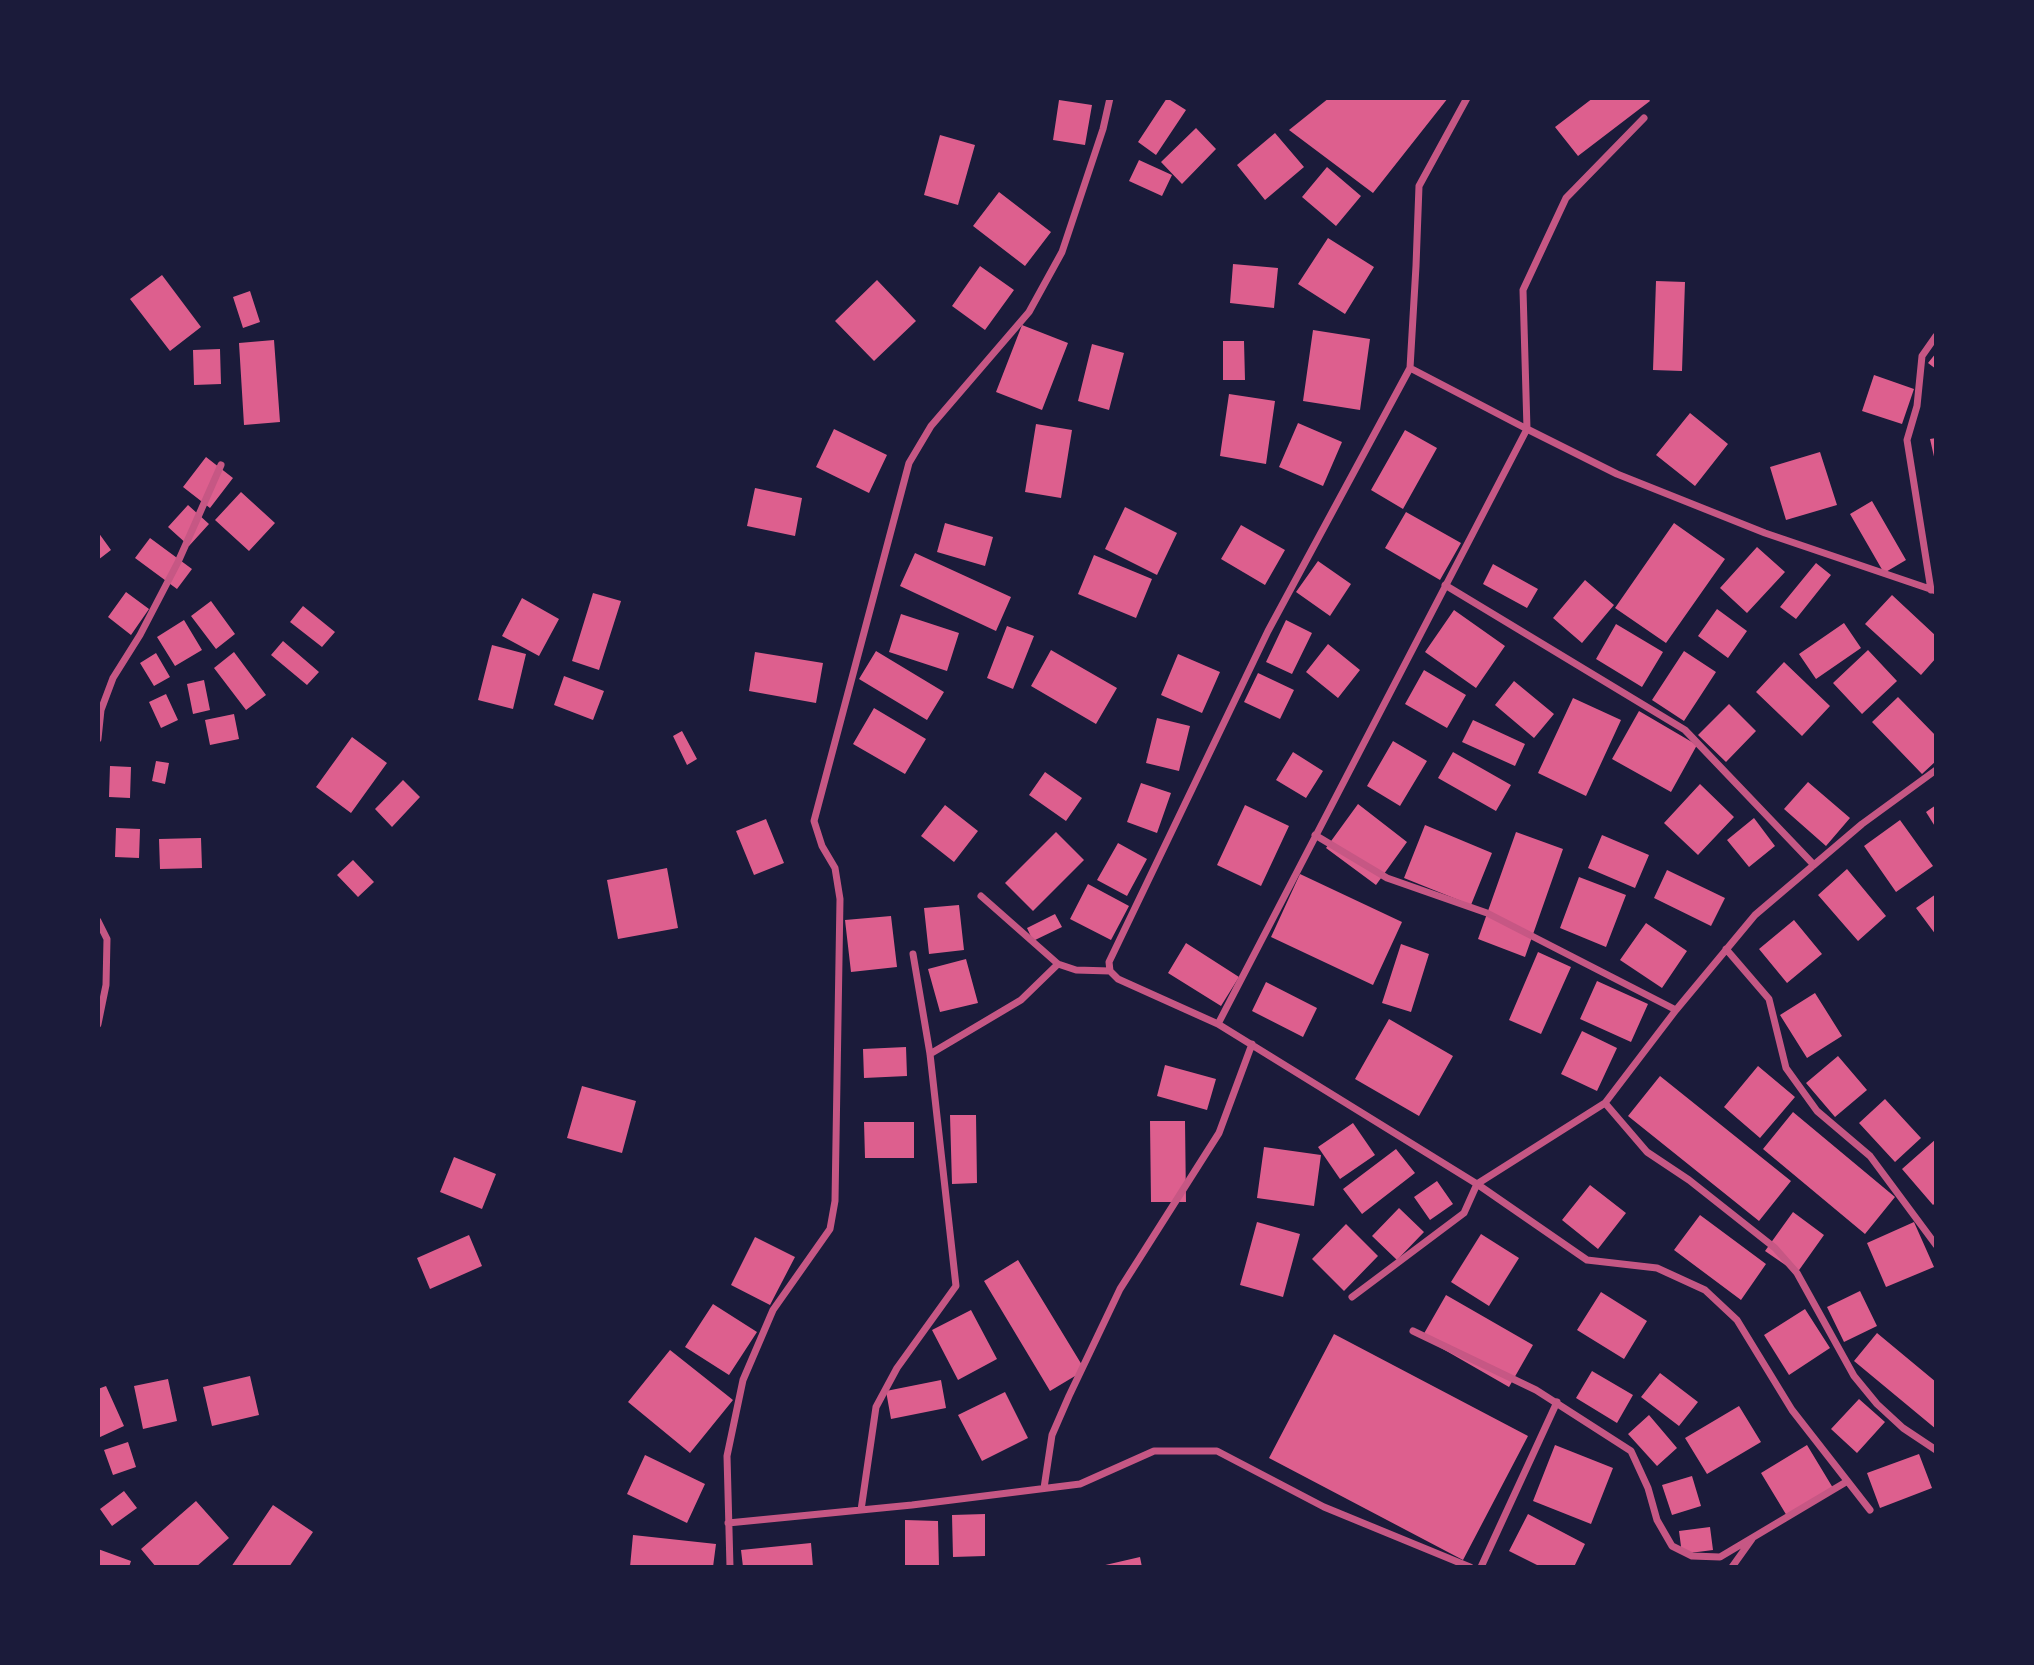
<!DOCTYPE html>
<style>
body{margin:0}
#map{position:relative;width:2034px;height:1665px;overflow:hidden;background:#1b1b3a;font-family:Lato,sans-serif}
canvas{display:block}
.frame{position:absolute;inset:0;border:100px solid #1b1b3a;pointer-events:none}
</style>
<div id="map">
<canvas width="2034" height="1665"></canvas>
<div class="frame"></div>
</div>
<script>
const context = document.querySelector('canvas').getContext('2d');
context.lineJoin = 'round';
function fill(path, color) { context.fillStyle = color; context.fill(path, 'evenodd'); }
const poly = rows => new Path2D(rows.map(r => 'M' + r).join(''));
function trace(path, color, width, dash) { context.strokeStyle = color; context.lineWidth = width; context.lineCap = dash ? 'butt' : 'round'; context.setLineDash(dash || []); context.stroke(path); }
const building = poly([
 [1167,98,1186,110,1156,155,1138,142],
 [1329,98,1448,98,1373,193,1289,130],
 [1593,98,1648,98,1650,101,1578,156,1555,127],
 [1059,100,1092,105,1085,145,1053,140],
 [1196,128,1216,149,1182,184,1161,162],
 [1275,133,1304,167,1265,200,1237,165],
 [940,135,975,145,958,205,924,195],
 [1139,160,1172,175,1162,196,1129,181],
 [1327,167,1361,196,1336,226,1302,197],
 [999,192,1051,232,1025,266,973,226],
 [1328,238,1374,267,1345,314,1298,284],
 [1233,264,1278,268,1274,308,1230,303],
 [980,266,1014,290,985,330,952,306],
 [162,275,201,327,170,351,130,299],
 [877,280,916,321,874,361,835,321],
 [1656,281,1685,282,1682,371,1653,370],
 [250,291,260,322,243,328,233,297],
 [1022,325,1068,343,1042,410,996,392],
 [1313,330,1370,339,1360,410,1303,401],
 [274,340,280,422,244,425,239,343],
 [1223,341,1244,341,1245,380,1223,380],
 [1092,344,1124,353,1109,410,1078,401],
 [220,349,221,384,194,385,193,350],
 [1936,353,1936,369,1928,363],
 [1874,375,1914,389,1902,424,1862,411],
 [1229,394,1275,401,1266,464,1220,456],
 [1690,413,1728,444,1695,486,1656,455],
 [1298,423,1342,442,1323,486,1279,467],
 [1036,424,1072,430,1061,498,1025,492],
 [834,429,887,455,869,493,816,467],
 [1405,430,1437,448,1403,509,1371,490],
 [1936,438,1936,461,1935,461,1930,439],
 [1820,452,1837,505,1786,520,1770,467],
 [206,457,233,478,210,508,183,487],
 [755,488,802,498,795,536,747,526],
 [241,492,275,523,249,551,215,520],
 [1872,501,1906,560,1884,573,1850,514],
 [188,505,209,524,189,546,168,527],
 [1125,507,1177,533,1157,575,1105,549],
 [1406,512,1461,543,1440,580,1385,548],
 [945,523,993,537,985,566,937,552],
 [1674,523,1725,559,1666,643,1615,608],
 [1241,525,1285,550,1265,585,1221,559],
 [98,532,111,550,98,560],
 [150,538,192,569,177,589,135,558],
 [1757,547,1785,572,1747,613,1720,588],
 [915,553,1011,597,996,631,900,586],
 [1094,555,1152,579,1136,618,1078,594],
 [1318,561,1351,584,1330,616,1296,592],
 [1816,563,1831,575,1796,619,1780,607],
 [1493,564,1538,589,1527,608,1483,584],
 [1585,580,1614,605,1582,643,1553,618],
 [126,592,149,609,131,635,108,617],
 [593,593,621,601,599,670,572,661],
 [1892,595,1936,636,1936,658,1921,675,1865,624],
 [522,598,559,619,539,656,502,636],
 [211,601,235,634,216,649,191,616],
 [303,606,335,632,322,647,290,622],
 [1717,609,1747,631,1728,658,1698,636],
 [1454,610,1505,646,1476,688,1425,652],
 [901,614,959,633,947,671,889,652],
 [184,620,202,650,175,666,157,637],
 [1286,620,1312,633,1292,674,1266,662],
 [1844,623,1861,648,1816,679,1799,654],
 [1616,624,1663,652,1642,687,1596,659],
 [1007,626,1034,636,1013,689,987,678],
 [283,641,319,672,307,685,271,655],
 [1328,644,1360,670,1338,698,1306,672],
 [492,645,526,654,513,709,478,700],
 [1051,650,1117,688,1096,724,1031,686],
 [1868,650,1897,681,1862,714,1833,683],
 [876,651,944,692,927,720,859,679],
 [1684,651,1716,672,1684,721,1652,700],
 [234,652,266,695,246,710,214,668],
 [755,652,823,663,816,703,749,691],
 [156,653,170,677,154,686,140,663],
 [1178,654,1220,672,1202,713,1161,695],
 [1784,662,1830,706,1802,736,1756,692],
 [1424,670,1466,695,1447,728,1405,704],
 [1258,673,1294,690,1280,719,1244,702],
 [564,676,604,691,593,720,554,705],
 [204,680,210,710,193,714,187,684],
 [1514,681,1554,714,1534,738,1495,705],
 [166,694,178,720,161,728,149,702],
 [1898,697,1936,736,1936,761,1922,774,1872,722],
 [1573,698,1621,720,1586,796,1538,773],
 [1729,704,1756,731,1726,762,1698,735],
 [874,708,926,739,905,774,853,744],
 [1639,711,1697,745,1671,792,1612,759],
 [234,714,239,739,210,745,205,720],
 [1157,718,1190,726,1179,771,1146,763],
 [1473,720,1525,744,1515,766,1462,742],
 [682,731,697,759,687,765,673,736],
 [352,737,387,763,351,813,316,787],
 [1393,741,1427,761,1400,806,1367,786],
 [1293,752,1323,771,1306,798,1276,780],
 [1453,752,1511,785,1496,811,1438,778],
 [156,761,169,763,165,784,152,781],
 [110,766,131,767,130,798,109,797],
 [1045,772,1082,798,1066,821,1029,795],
 [403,780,420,797,392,827,375,809],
 [1808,782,1850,818,1826,846,1784,809],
 [1141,783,1171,793,1157,833,1127,822],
 [1700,784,1734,817,1698,855,1664,823],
 [1358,804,1407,842,1376,885,1326,848],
 [945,805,978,831,954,862,921,836],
 [1245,805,1289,826,1261,886,1217,865],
 [1936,805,1936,828,1926,812],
 [1754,818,1775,846,1749,867,1727,840],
 [766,819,784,863,754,875,736,831],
 [1900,820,1933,866,1896,892,1864,846],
 [1425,825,1492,853,1471,905,1404,878],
 [116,828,140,829,139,858,115,857],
 [1056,832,1084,860,1033,911,1005,883],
 [1516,832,1563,849,1525,957,1478,939],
 [1602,835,1649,855,1635,888,1588,868],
 [201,838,202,868,160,869,159,839],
 [1118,843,1147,859,1127,896,1097,880],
 [353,860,374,882,358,897,337,875],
 [667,868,678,928,618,939,607,880],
 [1847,869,1886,916,1858,941,1818,895],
 [1667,870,1725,898,1711,926,1654,898],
 [1300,874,1402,922,1373,985,1271,937],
 [1579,877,1626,895,1606,947,1560,928],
 [1088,884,1129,906,1111,940,1070,919],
 [1936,894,1936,935,1916,908],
 [959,905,964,950,929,954,924,908],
 [1055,914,1062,927,1033,941,1027,928],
 [891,916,897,967,851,972,845,920],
 [1794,920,1822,954,1787,983,1759,949],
 [1646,923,1687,951,1662,988,1620,960],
 [1186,943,1239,977,1221,1006,1168,973],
 [1401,944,1429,954,1411,1012,1382,1003],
 [1538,952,1571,967,1541,1034,1509,1020],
 [966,959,978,1003,940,1012,928,969],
 [1597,981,1648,1004,1631,1042,1580,1019],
 [1266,982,1317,1008,1303,1037,1252,1011],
 [1815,993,1842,1036,1807,1058,1780,1015],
 [1389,1019,1453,1056,1419,1116,1355,1079],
 [1582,1031,1617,1048,1597,1091,1561,1074],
 [906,1047,907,1076,864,1078,863,1049],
 [1838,1056,1867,1090,1835,1117,1806,1083],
 [1165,1065,1216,1079,1207,1110,1157,1096],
 [1758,1066,1795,1097,1760,1138,1724,1107],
 [1660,1076,1791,1181,1759,1221,1628,1116],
 [582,1086,636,1101,622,1153,567,1138],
 [1885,1099,1921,1138,1895,1162,1859,1123],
 [1793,1112,1895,1197,1865,1234,1763,1149],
 [950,1115,976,1115,977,1183,952,1184],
 [1150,1121,1185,1121,1186,1202,1151,1202],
 [864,1122,914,1122,914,1158,865,1158],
 [1353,1123,1375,1155,1340,1179,1318,1147],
 [1936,1139,1936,1202,1933,1205,1902,1169],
 [1264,1147,1321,1155,1314,1206,1257,1198],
 [1396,1149,1415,1173,1362,1214,1343,1189],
 [454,1157,496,1174,482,1209,440,1192],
 [1437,1181,1453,1204,1430,1220,1414,1197],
 [1590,1185,1626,1213,1598,1249,1562,1220],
 [1399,1208,1424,1232,1397,1260,1372,1236],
 [1793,1212,1824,1235,1797,1273,1765,1251],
 [1700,1215,1766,1264,1741,1300,1674,1250],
 [1257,1222,1300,1234,1283,1297,1240,1285],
 [1914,1222,1934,1267,1886,1287,1867,1243],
 [1346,1224,1378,1256,1344,1291,1312,1259],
 [1481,1234,1519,1258,1489,1306,1451,1282],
 [469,1235,482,1266,430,1289,417,1258],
 [755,1237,795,1257,770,1305,731,1285],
 [1018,1260,1085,1370,1050,1391,984,1281],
 [1860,1291,1877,1326,1844,1342,1827,1307],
 [1601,1292,1647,1321,1624,1359,1577,1330],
 [1446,1295,1533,1345,1509,1387,1422,1337],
 [713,1304,757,1332,729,1375,685,1347],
 [1805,1309,1830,1348,1789,1375,1764,1335],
 [971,1310,997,1359,958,1380,932,1330],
 [1877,1333,1936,1382,1936,1429,1854,1361],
 [1334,1334,1528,1436,1463,1560,1269,1458],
 [670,1350,733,1400,690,1453,628,1402],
 [1592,1371,1633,1395,1617,1423,1576,1398],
 [1660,1373,1698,1402,1679,1426,1641,1397],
 [250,1376,259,1415,212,1426,203,1387],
 [168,1379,177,1421,143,1429,134,1386],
 [941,1380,946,1408,891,1419,886,1391],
 [106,1386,124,1426,98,1438,98,1389],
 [1005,1392,1028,1438,982,1461,958,1415],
 [1859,1399,1885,1422,1857,1453,1831,1429],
 [1739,1406,1761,1442,1707,1474,1685,1438],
 [1649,1415,1677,1448,1657,1466,1628,1434],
 [128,1442,136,1467,113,1475,104,1450],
 [1555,1445,1613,1468,1591,1524,1533,1501],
 [1807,1445,1833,1488,1787,1516,1761,1473],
 [1919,1454,1932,1488,1880,1508,1867,1473],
 [645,1455,705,1484,687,1523,627,1494],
 [1692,1476,1701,1506,1672,1515,1662,1485],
 [124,1491,137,1508,112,1526,100,1509],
 [196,1501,229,1538,196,1567,156,1567,141,1549],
 [273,1505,313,1532,289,1567,231,1567],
 [985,1514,985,1556,953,1557,952,1515],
 [1528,1514,1585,1544,1574,1567,1541,1567,1509,1551],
 [905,1520,938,1521,939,1567,905,1567],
 [1710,1527,1713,1550,1682,1554,1679,1531],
 [633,1535,716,1544,713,1567,630,1567],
 [811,1543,813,1567,743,1567,741,1550],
 [98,1549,131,1561,129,1567,98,1567],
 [1140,1557,1142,1567,1102,1567,1101,1566]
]);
const minor = poly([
 [1644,118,1566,198,1523,290,1527,429,1617,474,1765,533,1936,591],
 [1445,585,1685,730,1814,865],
 [1931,590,1907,440,1917,406,1922,356,1936,336],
 [98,739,101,710,113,678,140,635,178,562,221,465],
 [1315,835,1387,878,1487,913,1676,1010],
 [981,896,1058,964,1076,970,1110,971,1118,979,1218,1024,1477,1184,1587,1260,1657,1268,1705,1290,1737,1320,1792,1410,1870,1510],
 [98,921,107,939,106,985,98,1024],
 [1726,949,1769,999,1786,1068,1817,1111,1870,1156,1936,1245],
 [1110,971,1109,962,1268,631,1410,368,1416,266,1419,186,1467,98],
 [1218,1024,1527,429,1410,368],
 [930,1054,1021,1000,1058,964],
 [1605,1103,1647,1152,1689,1180,1775,1248,1797,1273,1854,1376,1877,1404,1903,1428,1936,1450],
 [1352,1297,1464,1213,1477,1184,1605,1103,1676,1010,1755,915,1862,824,1936,770],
 [1413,1331,1536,1390,1631,1451,1648,1488,1657,1520,1672,1546,1692,1556,1720,1557,1846,1482],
 [1044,1488,1052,1435,1069,1396,1120,1289,1219,1133,1252,1044],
 [861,1510,876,1407,897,1368,956,1286,930,1054,913,954],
 [728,1523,912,1505,1080,1484,1154,1451,1217,1451,1324,1507,1470,1567],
 [730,1567,727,1456,743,1380,773,1310,830,1229,835,1201,840,899,835,868,822,846,814,821,909,463,931,426,1029,312,1062,252,1103,129,1110,98],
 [1481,1567,1557,1402],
 [1732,1567,1752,1539]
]);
fill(building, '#dd5f8e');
trace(minor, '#c65784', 7);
</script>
